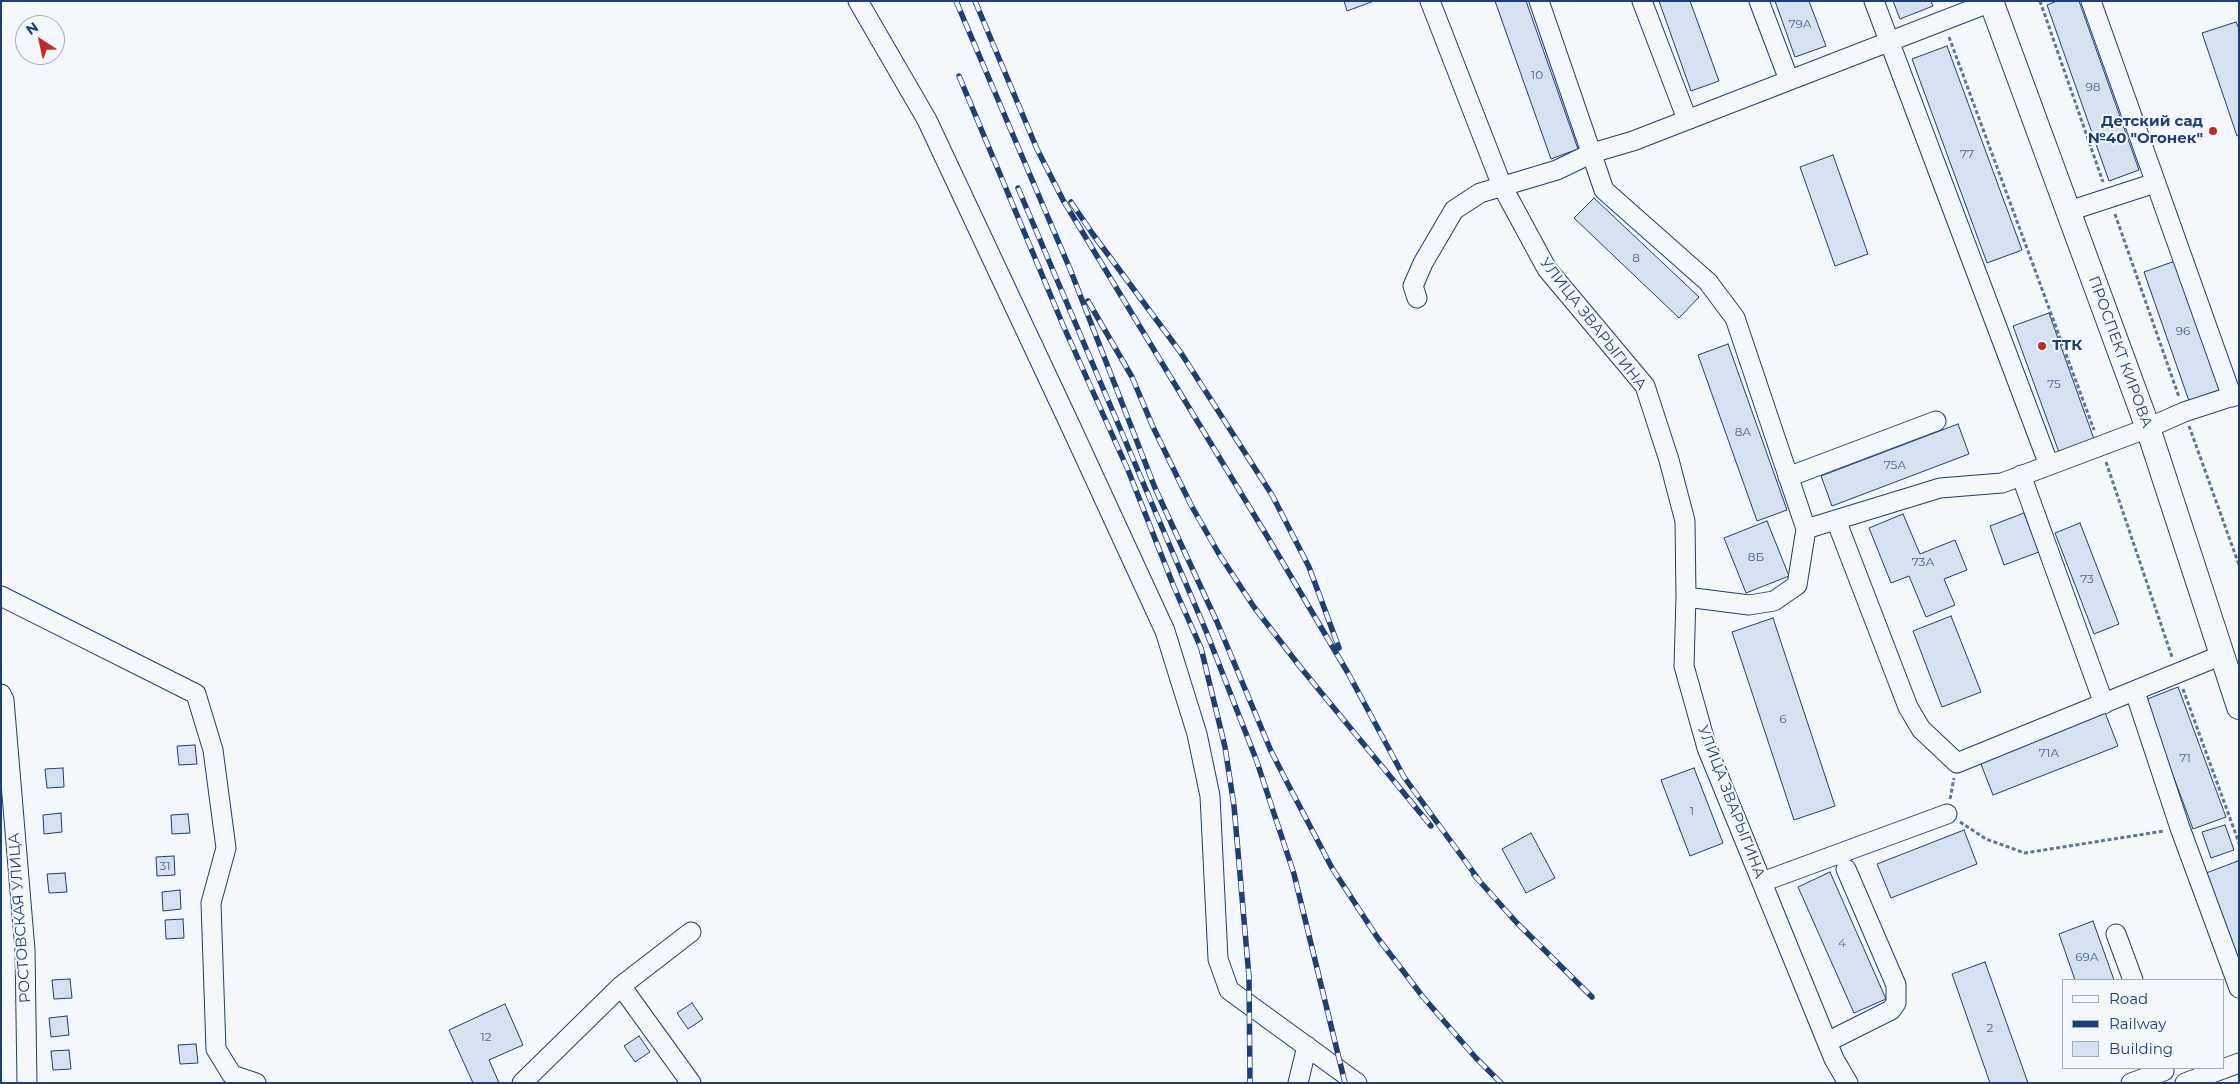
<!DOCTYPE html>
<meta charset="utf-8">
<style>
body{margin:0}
#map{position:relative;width:2240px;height:1084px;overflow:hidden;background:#f4f7fb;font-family:Montserrat,sans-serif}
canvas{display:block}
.frame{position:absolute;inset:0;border:2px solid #1d3f73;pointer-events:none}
.legend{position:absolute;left:2062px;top:979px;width:162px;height:90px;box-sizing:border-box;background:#f4f7fb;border:1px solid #9eadc5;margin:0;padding:6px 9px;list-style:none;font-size:15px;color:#1d3f73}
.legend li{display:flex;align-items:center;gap:10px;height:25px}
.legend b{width:25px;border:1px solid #9eadc5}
.north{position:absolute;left:15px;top:15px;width:50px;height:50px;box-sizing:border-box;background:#f4f7fb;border:1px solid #9eadc5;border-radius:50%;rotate:325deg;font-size:14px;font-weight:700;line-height:20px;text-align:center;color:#1d3f73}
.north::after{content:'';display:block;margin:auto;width:18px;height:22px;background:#c62828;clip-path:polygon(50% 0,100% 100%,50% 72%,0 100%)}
</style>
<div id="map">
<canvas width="2240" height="1084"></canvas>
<div class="frame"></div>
<ul class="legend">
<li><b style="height:6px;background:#f4f7fb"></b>Road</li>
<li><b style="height:6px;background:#1d3f73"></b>Railway</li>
<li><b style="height:14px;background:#d5e0f0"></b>Building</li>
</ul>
<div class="north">N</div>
</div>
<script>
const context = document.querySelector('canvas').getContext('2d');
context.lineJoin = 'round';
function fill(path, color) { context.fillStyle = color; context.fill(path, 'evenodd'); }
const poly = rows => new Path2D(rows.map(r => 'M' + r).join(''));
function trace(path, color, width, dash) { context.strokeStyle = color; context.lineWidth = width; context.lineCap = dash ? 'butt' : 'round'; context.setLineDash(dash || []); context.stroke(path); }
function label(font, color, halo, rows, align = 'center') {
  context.font = font + ' Montserrat,sans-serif'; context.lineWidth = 4; context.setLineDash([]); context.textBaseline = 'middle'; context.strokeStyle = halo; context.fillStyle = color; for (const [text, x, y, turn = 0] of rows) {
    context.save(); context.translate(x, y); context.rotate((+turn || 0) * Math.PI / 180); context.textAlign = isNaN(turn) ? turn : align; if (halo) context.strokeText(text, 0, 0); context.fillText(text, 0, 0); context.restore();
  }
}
const building = poly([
 [1344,1,1374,1,1347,11,1344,1],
 [1495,1,1526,1,1578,149,1551,159,1495,1],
 [1659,1,1690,1,1719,81,1691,91,1659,1],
 [1775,1,1809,1,1826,46,1795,57,1775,1],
 [1893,1,1931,1,1933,6,1900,19,1893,1],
 [2057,1,2079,1,2139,170,2109,181,2047,5,2057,1],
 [2236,22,2239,29,2239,135,2237,136,2202,33,2236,22],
 [1947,46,2022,250,1987,263,1912,59,1947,46],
 [1833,155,1868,254,1835,266,1800,167,1833,155],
 [1594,198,1699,297,1679,318,1574,218,1594,198],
 [2178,260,2222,389,2189,401,2144,272,2178,260],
 [2049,313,2095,442,2060,455,2013,326,2049,313],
 [1728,344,1787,510,1757,521,1698,355,1728,344],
 [1958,424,1969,454,1832,506,1821,476,1958,424],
 [2024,513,2039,552,2004,565,1990,526,2024,513],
 [1903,514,1920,554,1955,540,1967,570,1944,579,1955,605,1926,617,1909,576,1891,583,1869,528,1903,514],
 [1767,521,1789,576,1746,593,1724,538,1767,521],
 [2080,523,2119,624,2094,634,2055,533,2080,523],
 [1951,616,1981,692,1942,707,1913,631,1951,616],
 [1773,618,1835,806,1794,820,1732,632,1773,618],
 [2178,687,2226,817,2193,829,2145,700,2178,687],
 [2104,710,2118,746,1993,795,1979,759,2104,710],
 [195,745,197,764,179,765,177,746,195,745],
 [63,768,64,787,47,788,45,769,63,768],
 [1694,768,1723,843,1690,856,1661,780,1694,768],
 [61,813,62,832,44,834,43,815,61,813],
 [188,814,190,833,172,834,171,815,188,814],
 [2225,825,2234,850,2211,858,2202,832,2225,825],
 [1964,830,1977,864,1891,898,1877,864,1964,830],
 [1531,833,1555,878,1526,893,1502,849,1531,833],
 [174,856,175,875,157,876,156,857,174,856],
 [2238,861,2239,862,2239,961,2206,873,2238,861],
 [1830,872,1886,999,1854,1013,1798,887,1830,872],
 [65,873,67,892,49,893,47,874,65,873],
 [180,890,181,909,163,911,162,892,180,890],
 [183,919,184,938,166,939,165,920,183,919],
 [2093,921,2114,980,2075,980,2059,934,2093,921],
 [1985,962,2028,1083,1990,1083,1952,974,1985,962],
 [70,979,72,998,54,999,52,980,70,979],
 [692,1003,703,1019,688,1029,677,1013,692,1003],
 [505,1004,523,1045,489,1060,499,1083,473,1083,449,1030,505,1004],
 [67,1016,69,1035,51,1037,49,1018,67,1016],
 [639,1036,650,1052,635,1062,624,1046,639,1036],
 [196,1044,198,1063,180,1064,178,1045,196,1044],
 [69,1050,71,1069,53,1070,51,1051,69,1050]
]);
const path = poly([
 [2040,1,2103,182],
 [1949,37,2094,430],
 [2115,214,2179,397],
 [2189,426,2239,565],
 [2106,462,2172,657],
 [2183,689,2239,843],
 [1950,799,1954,778],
 [1960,822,1986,839,2025,853,2164,831]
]);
const minor = poly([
 [858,1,927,120,1071,427,1165,631,1197,734,1210,796,1218,959,1229,990,1357,1083],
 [1430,1,1502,186,1547,269,1645,386,1669,460,1685,521,1686,597,1684,666,1707,748,1834,1059,1848,1083],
 [1539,1,1604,190,1708,282,1735,318,1806,529,1940,488,2002,483,2148,428,2184,412,2239,394],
 [1642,1,1687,119],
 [1759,1,1789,80],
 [1874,1,2049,465],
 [2091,1,2232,397],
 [2069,211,2155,183],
 [1417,298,1413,286,1423,263,1454,210,1480,193,1557,170,1592,153,1633,141,1994,1],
 [2021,475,2104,704],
 [1788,477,1936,421],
 [1836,520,1908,707,1921,729,1957,763,2222,655],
 [1,596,196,694,213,750,226,848,211,903,216,1049,232,1075,256,1083],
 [1686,597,1749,605,1774,601,1797,585,1806,529],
 [2135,692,2180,828,2239,988],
 [1,694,4,700,25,950,27,1083],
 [1762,882,1947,814],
 [2116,934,2133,980],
 [621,986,691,1083],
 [1827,1042,1891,1010,1896,1003,1896,985,1846,869],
 [522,1083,621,986,691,932],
 [1298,1083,1307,1046],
 [2131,1083,2164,1071],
 [2185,1083,2239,1063]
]);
const major = poly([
 [1991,1,2148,428,2239,707]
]);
const rail = poly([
 [956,1,1070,269,1155,488,1217,622,1271,751,1291,790,1332,868,1377,937,1423,997,1476,1058,1501,1083],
 [975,1,1037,149,1063,200,1270,541,1348,673,1404,777,1479,880],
 [959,76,1063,325,1128,470,1174,587,1201,648,1225,747,1234,806,1249,977,1250,1083],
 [1018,188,1206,631,1256,759,1294,874,1345,1083],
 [1071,202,1092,233,1181,353,1272,495,1309,567,1339,648],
 [1088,301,1132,377,1153,427,1191,505,1219,554,1254,607,1301,668,1431,826],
 [1474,875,1517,923,1592,997]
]);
const markers = [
 [2213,131,5,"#c62828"],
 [2042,346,5,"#c62828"]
];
const numberNames = [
 ["79А",1800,24],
 ["10",1537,75],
 ["98",2093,87],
 ["77",1967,154],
 ["8",1636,258],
 ["96",2183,331],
 ["75",2054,384],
 ["8А",1743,432],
 ["75А",1895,465],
 ["8Б",1756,557],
 ["73А",1923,562],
 ["73",2087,579],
 ["6",1783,719],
 ["71А",2049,753],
 ["71",2185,758],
 ["1",1692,811],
 ["31",165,866],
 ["4",1842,943],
 ["69А",2087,957],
 ["2",1990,1028],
 ["12",486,1037]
];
const poiNames = [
 ["Детский сад",2203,122],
 ["№40 \"Огонек\"",2203,139],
 ["ТТК",2052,346,"left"]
];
const streetNames = [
 ["УЛИЦА ЗВАРЫГИНА",1593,324,52],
 ["ПРОСПЕКТ КИРОВА",2120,352,70],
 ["УЛИЦА ЗВАРЫГИНА",1731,802,69],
 ["РОСТОВСКАЯ УЛИЦА",20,918,-94]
];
fill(building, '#d5e0f0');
trace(building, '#1d3f73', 1);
trace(minor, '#1d3f73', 21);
trace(major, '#1d3f73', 26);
trace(path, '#5e769c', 3, [4, 2.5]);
trace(minor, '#f4f7fb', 19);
trace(major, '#f4f7fb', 24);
trace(rail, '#1d3f73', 5.5);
trace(rail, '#f4f7fb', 4, [11]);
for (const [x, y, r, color] of markers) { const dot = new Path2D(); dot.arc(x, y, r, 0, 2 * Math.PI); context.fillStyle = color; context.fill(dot); trace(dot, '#f4f7fb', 2); }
label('12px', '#4b6792', null, numberNames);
label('bold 15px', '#1d3f73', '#f4f7fb', poiNames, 'right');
label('15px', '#1d3f73', '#f4f7fb', streetNames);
</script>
